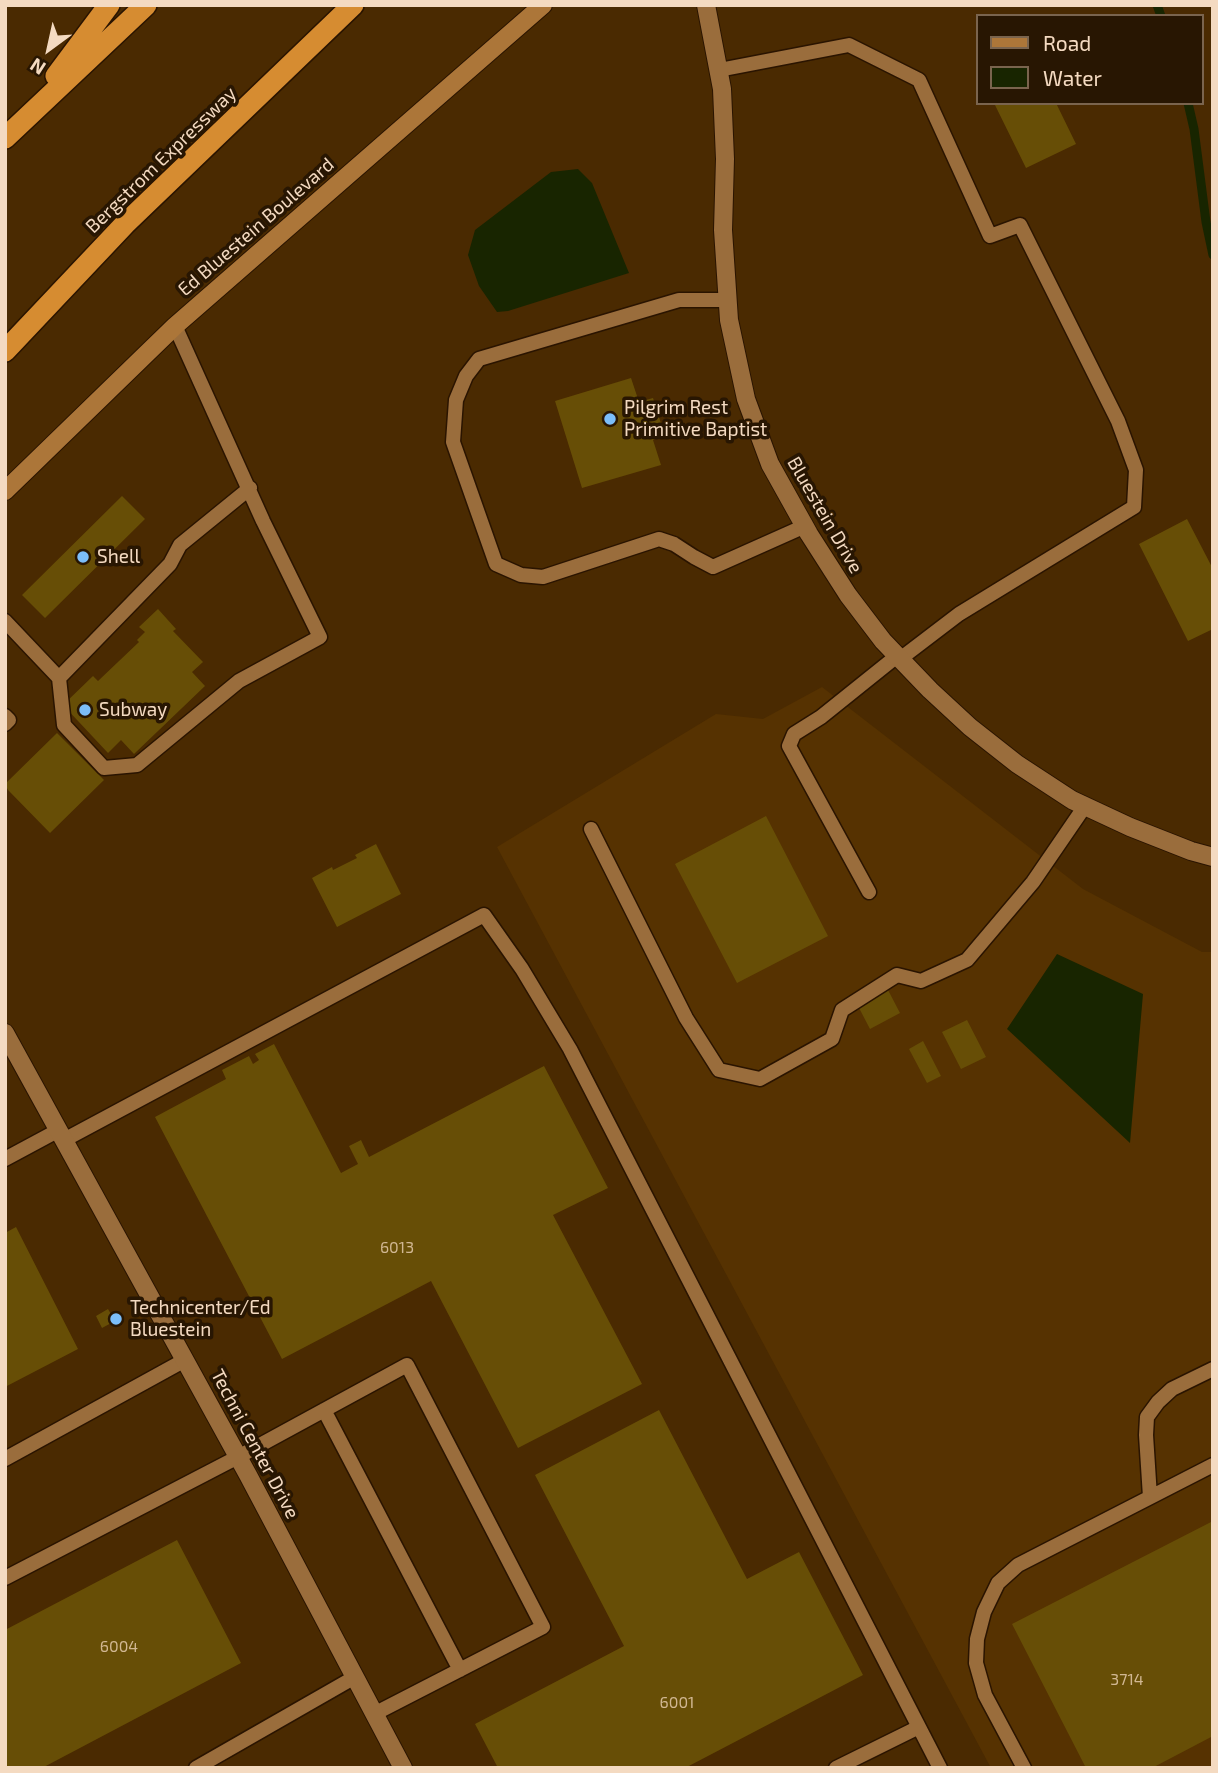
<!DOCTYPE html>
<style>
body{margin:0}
#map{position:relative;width:1218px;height:1773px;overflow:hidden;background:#4a2a01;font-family:"Exo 2",sans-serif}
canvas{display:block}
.frame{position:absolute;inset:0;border:7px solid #f4dac1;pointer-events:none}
.legend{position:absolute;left:976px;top:14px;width:228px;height:91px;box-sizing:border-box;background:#281602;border:2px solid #7a644e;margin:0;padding:9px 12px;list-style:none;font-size:21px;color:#f4dac1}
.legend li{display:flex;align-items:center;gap:14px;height:35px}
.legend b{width:35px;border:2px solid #7a644e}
.north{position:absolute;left:14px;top:14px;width:70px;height:70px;-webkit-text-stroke:5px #281602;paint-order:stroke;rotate:213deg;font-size:19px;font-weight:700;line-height:28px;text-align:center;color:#f4dac1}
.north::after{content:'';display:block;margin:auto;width:24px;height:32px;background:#f4dac1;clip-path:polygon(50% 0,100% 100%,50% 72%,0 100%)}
</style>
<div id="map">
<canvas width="1218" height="1773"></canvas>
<div class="frame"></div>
<ul class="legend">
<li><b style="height:9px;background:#ac7639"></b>Road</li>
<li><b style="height:19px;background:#182500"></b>Water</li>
</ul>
<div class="north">N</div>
</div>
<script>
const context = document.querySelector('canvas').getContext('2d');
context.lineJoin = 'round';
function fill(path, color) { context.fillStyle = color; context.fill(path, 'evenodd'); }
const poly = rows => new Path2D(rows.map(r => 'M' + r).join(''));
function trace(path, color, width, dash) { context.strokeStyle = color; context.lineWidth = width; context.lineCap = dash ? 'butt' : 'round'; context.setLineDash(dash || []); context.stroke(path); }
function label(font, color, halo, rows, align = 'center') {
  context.font = font + ' "Exo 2",sans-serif'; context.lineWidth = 7; context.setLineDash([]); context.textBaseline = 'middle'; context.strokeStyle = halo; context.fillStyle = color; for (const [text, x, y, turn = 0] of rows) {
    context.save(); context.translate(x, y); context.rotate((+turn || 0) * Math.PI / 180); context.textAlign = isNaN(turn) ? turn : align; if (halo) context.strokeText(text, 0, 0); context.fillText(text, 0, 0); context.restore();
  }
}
const built = poly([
 [822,687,1083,889,1202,952,1213,952,1213,1768,991,1768,497,847,716,714,763,719]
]);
const water = poly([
 [578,169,592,183,629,273,508,311,497,312,479,286,468,255,475,230,551,172],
 [1057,954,1143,994,1130,1143,1007,1029]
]);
const stream = poly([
 [1157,5,1161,16],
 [1188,103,1194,129,1206,222,1213,255]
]);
const building = poly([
 [994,103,1056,103,1076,144,1026,168],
 [631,378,639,402,653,398,665,436,653,440,661,465,582,488,555,401],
 [122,496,145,519,45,618,22,595],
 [1187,519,1213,569,1213,629,1188,641,1139,544],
 [158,609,176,629,173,631,203,662,192,672,205,686,134,754,121,740,108,753,63,705,93,676,98,681,139,642,137,640,145,632,139,627],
 [57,733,104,780,50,833,8,790,5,784],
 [766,816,828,936,737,983,675,864],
 [376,844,401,894,337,927,312,878,332,867,333,870,357,858,355,855],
 [888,990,900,1013,870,1029,858,1006],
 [967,1020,986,1057,961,1069,942,1032],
 [923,1041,941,1076,927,1083,909,1049],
 [274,1044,341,1173,358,1164,349,1146,361,1140,369,1157,544,1066,608,1188,553,1215,642,1384,518,1448,431,1281,282,1359,155,1117,226,1079,222,1070,249,1056,253,1064,259,1060,255,1054],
 [16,1227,78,1349,5,1387,5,1233],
 [108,1309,115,1321,102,1328,96,1316],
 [659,1410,747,1579,799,1552,863,1675,685,1768,498,1768,475,1724,624,1646,535,1475],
 [1213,1521,1213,1736,1152,1768,1086,1768,1012,1624],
 [177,1540,241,1663,42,1768,5,1768,5,1630]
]);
const lane = poly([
 [719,70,849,45,919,80,990,236,1020,225,1118,421,1136,470,1134,507,959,614,900,659],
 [728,300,679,300,479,359,466,376,456,400,453,442,496,564,521,575,543,577,659,539,674,544,694,557,713,567,805,526],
 [5,621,59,678,64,725,104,768,137,765,239,681,320,637,263,521,175,326],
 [59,678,170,564,180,545,250,488],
 [5,716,9,720,5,724],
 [591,829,686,1018,719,1070,760,1079,832,1039,842,1010,897,975,921,981,967,960,1033,882,1085,806],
 [869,892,789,746,794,734,821,717,897,656],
 [64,1140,484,915,522,969,570,1049,940,1768],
 [5,1159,59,1130],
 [324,1410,460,1670],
 [5,1459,185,1360],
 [1150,1497,1146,1435,1147,1417,1158,1402,1172,1389,1213,1369],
 [5,1578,238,1457,407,1365,543,1627,374,1714],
 [196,1768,355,1677],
 [836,1768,919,1727],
 [1024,1768,985,1695,976,1663,977,1639,984,1612,998,1583,1018,1565,1213,1465]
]);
const street = poly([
 [706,5,722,89,725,159,723,230,729,320,746,399,770,464,809,534,848,595,883,641,930,690,970,727,1017,764,1072,800,1130,827,1191,851,1213,857],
 [5,1033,248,1475,403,1768]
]);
const secondary = poly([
 [5,491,175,326,543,5]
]);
const highway = poly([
 [56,76,109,5],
 [5,138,146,5],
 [5,351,125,224,353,5]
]);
const markers = [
 [610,419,7,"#7cbef9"],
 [83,557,7,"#7cbef9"],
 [85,710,7,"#7cbef9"],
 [116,1319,7,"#7cbef9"]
];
const numberNames = [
 ["6013",397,1248],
 ["6004",119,1647],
 ["3714",1127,1680],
 ["6001",677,1703]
];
const streetNames = [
 ["Bergstrom Expressway",161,160,-44],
 ["Ed Bluestein Boulevard",256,227,-41],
 ["Bluestein Drive",825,515,60],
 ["Techni Center Drive",255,1444,62]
];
const poiNames = [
 ["Pilgrim Rest",624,408],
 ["Primitive Baptist",624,430],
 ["Shell",97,557],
 ["Subway",99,710],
 ["Technicenter/Ed",130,1308],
 ["Bluestein",130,1330]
];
fill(built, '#563201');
fill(water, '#182500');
trace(stream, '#182500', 9);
fill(building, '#674e06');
trace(lane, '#2a1400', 17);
trace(street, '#2a1400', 20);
trace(secondary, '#2a1400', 20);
trace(highway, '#2a1400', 24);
trace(lane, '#9a6d3c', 14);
trace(street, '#9a6d3c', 18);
trace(secondary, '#ac7639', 18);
trace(highway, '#d68c31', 21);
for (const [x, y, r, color] of markers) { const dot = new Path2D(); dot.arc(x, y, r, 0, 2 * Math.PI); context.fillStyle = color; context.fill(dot); trace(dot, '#281602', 2.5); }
label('16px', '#d1b792', null, numberNames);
label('19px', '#f4dac1', '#281602', streetNames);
label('19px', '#f4dac1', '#281602', poiNames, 'left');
</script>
